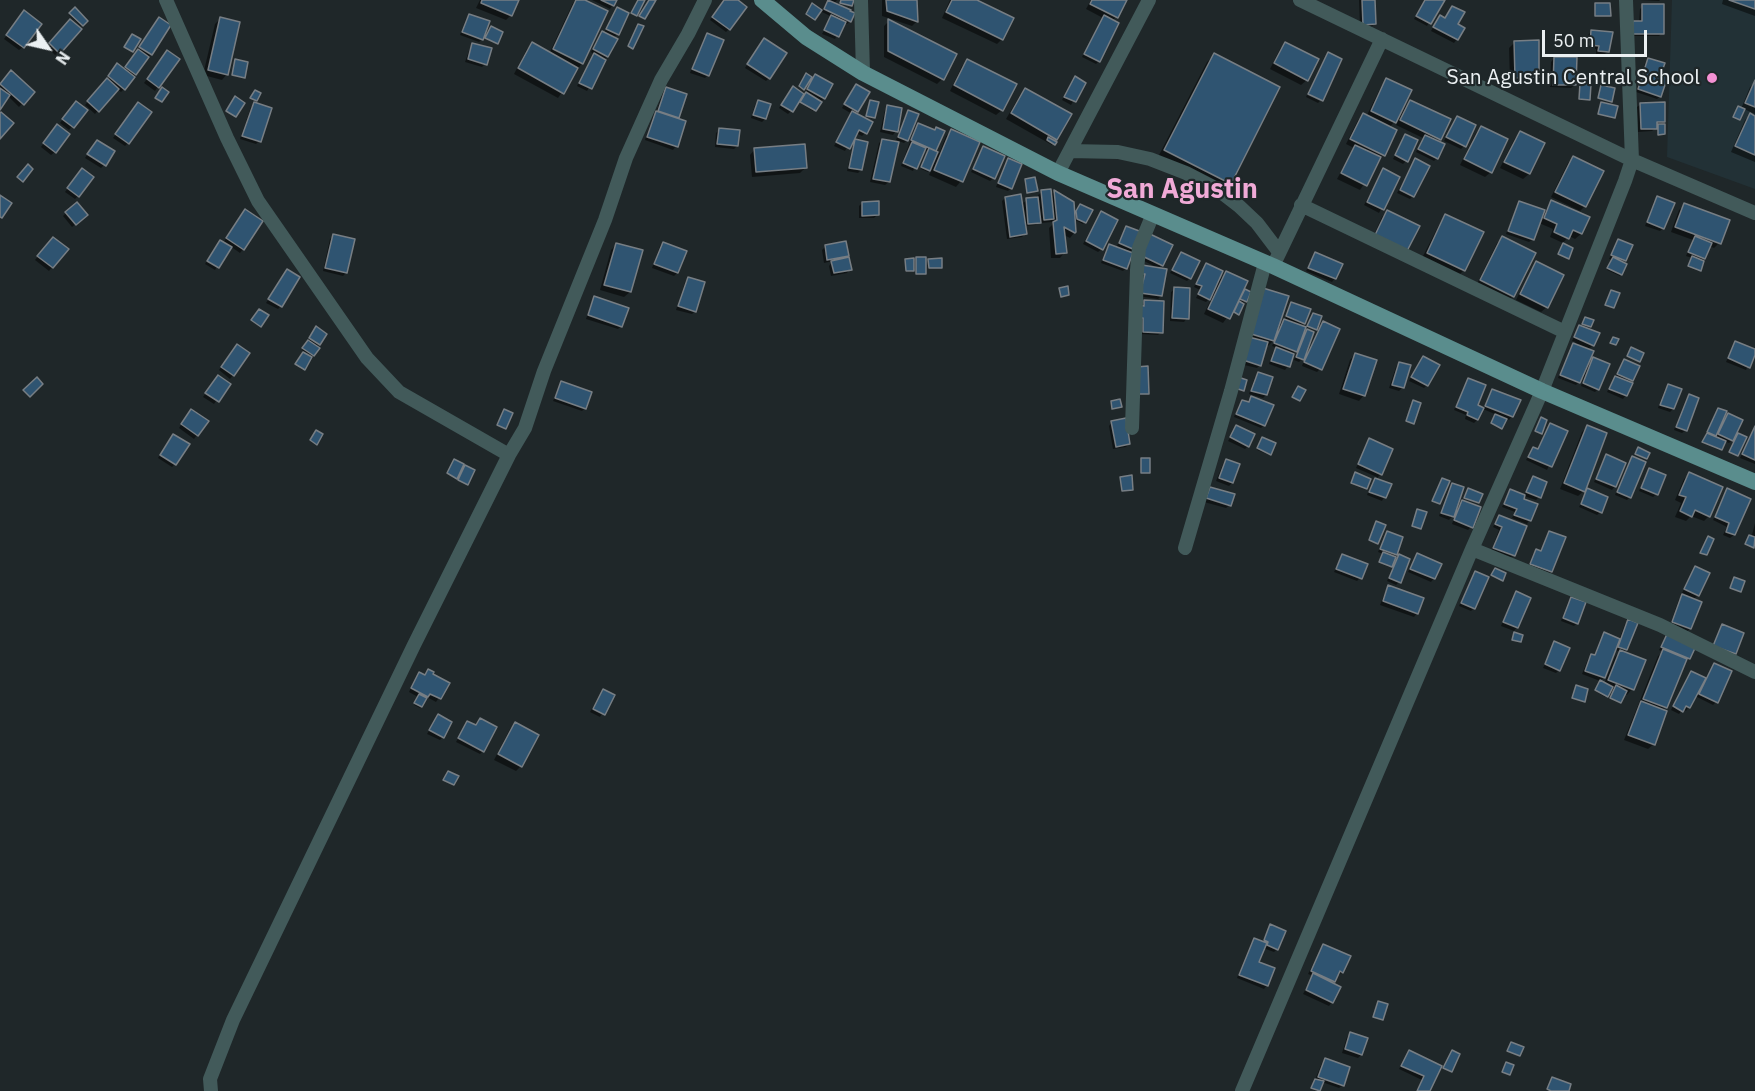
<!DOCTYPE html>
<style>
body{margin:0}
#map{position:relative;width:1755px;height:1091px;overflow:hidden;background:#1f2729;font-family:"IBM Plex Sans",sans-serif}
canvas{display:block}
.north{position:absolute;left:18px;top:18px;width:60px;height:60px;-webkit-text-stroke:4px #1f2729;paint-order:stroke;rotate:124deg;font-size:16px;font-weight:700;line-height:24px;text-align:center;color:#ebf0f2}
.north::after{content:'';display:block;margin:auto;width:21px;height:27px;background:#ebf0f2;clip-path:polygon(50% 0,100% 100%,50% 72%,0 100%)}
.scale{position:absolute;left:1542px;top:30px;width:105px;height:27px;box-sizing:border-box;border:3px solid #ebf0f2;border-top:0;padding-left:8px;font-size:18px;line-height:21px;white-space:nowrap;color:#ebf0f2;-webkit-text-stroke:4px #1f2729;paint-order:stroke}
</style>
<div id="map">
<canvas width="1755" height="1091"></canvas>
<div class="north">N</div>
<div class="scale">50 m</div>
</div>
<script>
const context = document.querySelector('canvas').getContext('2d');
context.lineJoin = 'round';
function fill(path, color) { context.fillStyle = color; context.fill(path, 'evenodd'); }
const poly = rows => new Path2D(rows.map(r => 'M' + r).join(''));
function trace(path, color, width, dash) { context.strokeStyle = color; context.lineWidth = width; context.lineCap = dash ? 'butt' : 'round'; context.setLineDash(dash || []); context.stroke(path); }
function label(font, color, halo, rows, align = 'center') {
  context.font = font + ' "IBM Plex Sans",sans-serif'; context.lineWidth = 4.5; context.setLineDash([]); context.textBaseline = 'middle'; context.strokeStyle = halo; context.fillStyle = color; for (const [text, x, y, turn = 0] of rows) {
    context.save(); context.translate(x, y); context.rotate((+turn || 0) * Math.PI / 180); context.textAlign = isNaN(turn) ? turn : align; if (halo) context.strokeText(text, 0, 0); context.fillText(text, 0, 0); context.restore();
  }
}
const built = poly([
 [1672,0,1755,0,1755,189,1667,157]
]);
const shadow = poly([
 [480,0,517,0,511,15,506,20,476,8],
 [576,0,581,0,582,63,558,98,514,74,527,49,532,44,549,54,573,3],
 [592,0,616,0,610,9],
 [725,0,735,0,729,29,726,32,710,20],
 [827,0,837,0,834,4,850,21,847,24,844,23,835,39,822,34,832,17,822,12],
 [882,0,916,0,917,21,912,26,882,16],
 [950,0,974,0,1002,39,997,44,942,18],
 [1091,0,1126,0,1113,21,1099,61,1096,64,1082,57,1103,18,1086,9],
 [1359,0,1374,0,1374,24,1371,27,1360,27],
 [1425,0,1443,0,1427,26,1414,19],
 [1640,0,1660,0,1659,1],
 [1723,0,1755,0,1755,16,1722,4],
 [1643,6,1662,33,1659,36,1631,36,1639,23,1640,9],
 [1452,7,1457,39,1454,43,1431,31,1437,20,1440,17,1444,19],
 [75,9,86,21,81,26,69,15],
 [617,9,618,34,613,38,607,56,587,91,577,86,595,55,591,52,599,36,604,33],
 [21,15,23,47,19,50,4,39],
 [469,15,482,39,479,42,460,35,466,19],
 [220,19,227,74,222,80,203,75,215,24],
 [70,21,80,30,56,56,47,47],
 [889,21,942,79,937,84,884,57,884,26],
 [156,22,151,54,124,89,121,92,117,89,95,114,85,105,107,81,114,68,123,70],
 [1591,32,1608,51,1604,55,1596,54,1596,49,1587,48,1588,35],
 [707,35,708,75,705,78,690,73,704,38],
 [1515,42,1538,77,1532,82,1510,83,1509,48],
 [761,43,769,78,766,81,745,68],
 [473,44,485,64,482,67,465,62,470,48],
 [1285,44,1307,80,1301,85,1270,69,1280,49],
 [1328,54,1322,99,1308,92],
 [164,55,177,59,155,91,144,83],
 [1214,55,1229,183,1222,190,1158,157,1207,62],
 [1554,58,1575,85,1571,88,1550,87,1551,62],
 [1648,60,1660,75,1660,96,1657,99,1636,92,1645,63],
 [968,61,1002,110,996,115,950,91,962,66],
 [11,72,33,92,19,107,8,96,0,108,0,84],
 [815,76,824,98,813,111,800,103],
 [1075,78,1084,83,1071,105,1062,100],
 [1387,80,1394,122,1389,128,1383,155,1360,190,1337,179,1354,148,1346,144,1358,120,1363,115,1366,117,1382,85],
 [1755,82,1755,114,1744,109,1738,120,1733,118,1737,109,1741,109,1750,87],
 [667,89,678,117,675,119,676,146,673,150,645,140,653,116,656,113,663,92],
 [853,89,868,93,854,114,865,133,862,136,856,133,845,151,834,146,852,114,842,108],
 [1025,90,1056,139,1052,145,1006,119,1020,95],
 [790,91,791,111,788,114,779,108],
 [1307,95,1320,101,1318,103,1306,97],
 [758,101,765,119,762,122,751,118,755,105],
 [1411,101,1440,139,1436,142,1437,158,1434,161,1416,152,1423,138,1396,125,1405,107],
 [254,104,259,141,256,144,240,139,251,107],
 [1641,104,1664,121,1659,125,1664,134,1663,135,1658,135,1658,126,1652,131,1638,132,1637,107],
 [73,106,86,110,69,130,60,123],
 [888,106,896,131,893,135,880,132,885,110],
 [135,107,128,143,125,146,113,138],
 [909,112,907,140,904,143,896,140,906,115],
 [1750,115,1755,117,1755,162,1731,152,1745,120],
 [1457,117,1464,146,1461,149,1444,141],
 [918,125,935,150,933,152,939,154,946,136,951,131,961,181,956,187,929,175,933,167,928,172,921,169,928,151,924,150,913,171,901,166,915,128],
 [1481,127,1491,172,1485,177,1460,165,1476,133],
 [54,129,55,152,51,155,41,147],
 [719,130,737,146,734,149,715,147,716,133],
 [1520,133,1543,144,1529,174,1523,179,1500,168,1515,138],
 [1405,136,1406,161,1403,164,1393,159],
 [882,140,889,182,885,185,870,182,879,143],
 [856,141,861,170,858,173,847,171,853,144],
 [94,145,104,165,101,168,85,158],
 [984,148,994,178,990,181,971,172],
 [755,149,805,168,800,173,752,177,750,155],
 [1573,158,1585,206,1580,211,1551,197,1568,163],
 [1009,160,1011,188,1008,191,996,187,1005,163],
 [1415,160,1413,196,1410,199,1397,193],
 [1383,170,1398,177,1379,213,1364,205],
 [79,173,78,196,75,199,65,192],
 [1042,192,1050,196,1054,192,1073,217,1080,207,1091,211,1083,224,1073,219,1074,233,1070,238,1064,235,1065,252,1060,258,1051,258,1049,228,1052,225,1052,222,1041,223,1041,220,1036,225,1024,226,1025,234,1022,237,1007,239,1002,201,1005,198,1021,205,1027,200,1039,198,1038,195],
 [1657,198,1663,228,1660,231,1645,226,1654,201],
 [1520,202,1545,211,1552,202,1588,218,1581,234,1575,239,1569,236,1563,243,1550,237,1553,229,1539,223,1533,239,1529,242,1506,234,1517,206],
 [862,203,877,215,874,218,859,218,859,206],
 [1685,205,1719,243,1714,248,1709,246,1698,271,1688,267,1692,258,1686,256,1693,240,1671,232,1679,210],
 [1387,212,1418,227,1371,241,1382,217],
 [66,213,83,218,72,227,63,216],
 [242,214,261,222,243,249,240,253,230,246,215,270,205,264,217,245,220,241,223,243],
 [1446,216,1482,233,1463,271,1458,276,1422,258,1441,221],
 [1098,217,1102,249,1098,252,1083,244],
 [1126,227,1134,249,1130,253,1126,268,1123,271,1101,263,1106,249,1109,246,1116,248],
 [334,236,346,273,343,276,323,271,330,239],
 [1502,238,1513,296,1508,301,1476,286,1497,243],
 [1147,239,1162,265,1158,268,1138,258],
 [1619,241,1624,260,1622,263,1620,276,1607,270,1612,260,1609,259],
 [50,242,66,249,49,271,35,260],
 [663,243,677,273,674,276,652,268,660,246],
 [617,244,630,292,624,297,600,290,611,250],
 [825,247,847,256,843,260,850,269,847,273,831,276,829,266,833,261,824,263,822,250],
 [1181,254,1190,278,1187,281,1170,273],
 [1315,254,1335,278,1332,282,1306,271],
 [916,259,925,273,924,274,915,274,915,268,912,272,905,272,905,261,913,262],
 [1537,263,1547,307,1541,312,1516,300,1532,268],
 [1206,265,1217,282,1227,273,1235,308,1236,309,1241,301,1244,292,1249,293,1238,314,1231,312,1223,323,1204,314,1213,295,1206,302,1196,298,1200,290,1194,287],
 [1143,267,1161,296,1158,299,1138,296],
 [287,271,281,306,278,309,266,303],
 [688,278,695,311,692,314,676,310,685,282],
 [1175,289,1187,318,1184,322,1170,321,1171,292],
 [1259,295,1277,327,1285,320,1289,307,1292,304,1304,323,1300,327,1306,330,1312,316,1315,329,1308,327,1307,330,1313,333,1304,354,1307,355,1323,323,1320,369,1317,372,1302,366,1306,355,1299,362,1294,360,1299,347,1293,353,1288,366,1285,370,1269,364,1273,352,1277,348,1272,346,1276,338,1268,346,1266,345,1260,365,1257,368,1240,364],
 [595,298,621,326,618,329,586,319,592,301],
 [1145,302,1161,332,1158,335,1140,334,1142,305],
 [1579,326,1593,345,1588,350,1585,368,1594,359,1598,389,1595,392,1581,386,1584,377,1576,385,1558,378,1570,348,1576,342,1572,341],
 [316,328,319,344,303,370,295,365,302,355,309,357,310,355,302,350],
 [1735,342,1755,351,1746,370,1726,362],
 [234,349,233,375,230,379,219,370],
 [1355,354,1364,395,1359,401,1339,394,1350,360],
 [1624,360,1632,380,1629,383,1626,395,1623,399,1607,392],
 [1420,361,1427,385,1424,388,1409,381],
 [1399,363,1409,366,1402,388,1399,391,1389,388,1396,367],
 [1258,374,1266,395,1263,398,1249,394,1255,377],
 [215,380,228,384,214,404,203,397],
 [1469,380,1476,406,1477,420,1474,423,1465,419,1466,415,1454,410],
 [562,383,585,408,582,411,553,401],
 [1668,386,1673,409,1670,412,1658,408,1665,389],
 [1493,390,1512,416,1509,420,1506,418,1500,429,1491,424,1497,415,1483,409],
 [1689,396,1686,430,1682,433,1674,430,1686,399],
 [1251,398,1264,425,1261,428,1234,417,1239,405,1243,401,1247,403],
 [1718,409,1721,422,1728,415,1732,440,1729,443,1724,441,1719,450,1702,443,1715,413],
 [188,414,207,422,194,439,179,428],
 [1112,422,1129,444,1126,447,1113,449,1109,426],
 [1550,424,1566,431,1547,470,1526,460,1533,449,1537,450],
 [1237,427,1248,446,1245,449,1228,441],
 [1587,427,1584,491,1578,496,1560,489,1582,432],
 [1755,428,1755,464,1740,458],
 [173,435,175,464,172,467,158,458],
 [1262,440,1270,454,1269,455,1257,450],
 [1370,440,1381,474,1375,480,1390,485,1382,501,1367,495,1372,483,1377,477,1356,468],
 [1607,456,1615,486,1612,490,1594,482],
 [1632,458,1630,497,1627,500,1615,495,1629,461],
 [1226,460,1232,483,1229,486,1216,481,1223,464],
 [1649,470,1657,494,1653,497,1639,491],
 [1689,474,1709,516,1704,521,1691,516,1686,521,1675,517,1681,503,1675,500,1684,479],
 [1354,475,1365,488,1364,489,1351,484],
 [1533,478,1539,497,1536,500,1524,496],
 [1452,484,1455,509,1463,502,1471,527,1468,530,1452,524,1456,512,1449,520,1439,516,1449,488],
 [1588,490,1601,512,1597,515,1579,507],
 [1728,490,1749,499,1734,535,1730,538,1723,535,1727,527,1713,520],
 [1510,491,1522,500,1536,505,1527,524,1512,518,1515,512,1502,507],
 [1207,492,1230,505,1226,508,1204,502],
 [1499,517,1514,555,1510,558,1491,551,1499,530,1493,527],
 [1755,523,1755,541,1752,548,1745,545,1752,535],
 [1549,532,1551,571,1548,574,1528,567,1533,554,1536,551,1540,552],
 [1387,533,1395,554,1389,567,1379,563,1383,554,1378,552],
 [1343,555,1360,578,1357,581,1334,572],
 [1417,555,1434,578,1431,582,1408,572],
 [1400,556,1399,582,1396,585,1387,581],
 [1695,568,1698,595,1693,600,1690,628,1687,632,1670,625,1679,599,1685,594,1682,593],
 [1475,573,1474,608,1471,611,1459,606],
 [1389,586,1417,613,1414,617,1380,605,1386,590],
 [1516,593,1517,627,1514,631,1501,626,1513,596],
 [1571,599,1577,623,1574,626,1561,621,1568,602],
 [1629,621,1626,649,1623,653,1632,689,1627,695,1624,693,1619,703,1610,699,1615,690,1611,688,1605,697,1595,691,1599,683,1604,684,1615,657,1620,652,1614,649,1604,677,1600,681,1582,674,1588,659,1591,655,1594,656,1601,637,1604,634,1619,640,1625,624],
 [1667,636,1689,658,1685,661,1665,707,1662,711,1654,744,1648,749,1624,740,1658,656,1663,652,1659,650],
 [1555,643,1559,670,1556,673,1543,668],
 [1714,664,1716,702,1713,705,1695,696,1686,711,1683,709,1679,714,1671,710,1688,676,1691,673,1705,680],
 [428,671,431,675,448,684,436,702,427,697,420,708,414,705,418,697,409,692,416,677,420,674,424,676],
 [603,691,613,696,600,717,590,712],
 [438,716,443,737,440,740,427,734],
 [480,720,483,751,480,754,456,742,467,723,475,726],
 [515,724,521,766,516,771,494,760,510,729],
 [1270,926,1277,949,1274,952,1263,948,1257,963,1267,985,1264,989,1237,978,1251,943,1254,939,1262,942],
 [1323,945,1342,972,1339,975,1337,974,1331,984,1332,1002,1329,1006,1303,994,1313,976,1308,974],
 [1351,1034,1361,1055,1358,1058,1342,1053,1347,1037],
 [1409,1052,1440,1066,1429,1091,1416,1091,1422,1080,1399,1069],
 [1325,1060,1343,1085,1339,1088,1322,1082,1318,1091,1311,1089,1322,1063]
]);
const building = poly([
 [482,0,519,0,512,16,481,3,482,0],
 [576,0,585,0,608,11,583,64,553,49,576,0],
 [601,0,617,0,614,6,601,0],
 [638,0,645,0,637,16,631,13,638,0],
 [649,0,656,0,645,19,639,16,649,0],
 [724,0,738,0,747,7,730,30,712,17,724,0],
 [828,0,851,10,850,11,855,13,851,22,824,9,828,0],
 [841,0,854,0,852,6,840,3,841,0],
 [886,0,917,0,918,22,887,11,886,0],
 [952,0,977,0,1014,18,1003,40,946,12,952,0],
 [1092,0,1127,0,1118,18,1090,4,1092,0],
 [1362,0,1375,0,1376,24,1363,25,1362,0],
 [1425,0,1445,0,1431,24,1416,16,1425,0],
 [1729,0,1755,0,1755,9,1729,0],
 [812,3,822,10,815,20,806,14,812,3],
 [1595,3,1610,3,1611,16,1595,16,1595,3],
 [1642,4,1664,4,1664,34,1633,34,1633,21,1642,21,1642,4],
 [1452,6,1465,12,1458,24,1465,28,1458,40,1433,27,1440,15,1445,18,1452,6],
 [75,7,88,21,83,26,69,13,75,7],
 [617,7,629,13,619,35,606,29,617,7],
 [24,10,42,24,24,48,6,35,24,10],
 [469,14,490,21,483,40,462,32,469,14],
 [831,15,846,22,839,37,824,30,831,15],
 [1104,15,1119,23,1100,62,1084,54,1104,15],
 [159,17,171,25,152,55,139,47,159,17],
 [220,17,240,22,228,75,208,70,220,17],
 [70,19,82,29,60,54,49,43,70,19],
 [888,19,957,54,944,80,888,51,888,19],
 [638,24,644,26,633,49,628,46,638,24],
 [491,26,503,32,498,44,485,38,491,26],
 [1591,30,1613,32,1609,52,1598,51,1599,46,1590,45,1591,30],
 [602,31,618,39,608,57,593,49,602,31],
 [707,33,724,40,709,76,692,69,707,33],
 [132,34,141,39,133,52,124,47,132,34],
 [764,38,787,53,770,79,747,64,764,38],
 [1539,40,1539,77,1515,78,1514,41,1539,40],
 [532,42,578,68,564,94,518,68,532,42],
 [1285,42,1319,59,1308,81,1274,63,1285,42],
 [472,43,492,48,487,65,468,59,472,43],
 [138,49,149,57,136,75,125,67,138,49],
 [167,50,180,59,159,88,147,79,167,50],
 [1328,52,1342,59,1323,101,1308,94,1328,52],
 [594,53,606,60,592,89,579,83,594,53],
 [1214,53,1280,87,1231,184,1164,150,1214,53],
 [1554,57,1577,57,1576,85,1553,85,1554,57],
 [1648,58,1665,63,1661,74,1668,76,1661,97,1638,89,1648,58],
 [235,59,248,62,245,78,232,75,235,59],
 [967,59,1017,84,1003,111,954,85,967,59],
 [117,63,135,77,125,90,108,76,117,63],
 [11,70,35,92,24,105,0,84,11,70],
 [806,73,812,77,804,90,799,86,806,73],
 [815,74,833,84,825,99,807,89,815,74],
 [1075,76,1086,83,1076,102,1064,97,1075,76],
 [107,78,119,89,99,112,87,101,107,78],
 [1386,78,1412,90,1396,123,1371,111,1386,78],
 [1755,80,1755,107,1745,103,1755,80],
 [1580,83,1591,84,1590,100,1579,99,1580,83],
 [856,84,870,92,858,112,844,104,856,84],
 [1601,85,1615,88,1612,102,1598,98,1601,85],
 [793,86,804,94,793,112,781,105,793,86],
 [162,87,169,92,162,102,155,98,162,87],
 [666,87,687,94,679,118,658,111,666,87],
 [0,88,10,95,0,110,0,88],
 [1025,88,1072,114,1057,140,1011,113,1025,88],
 [255,90,261,93,257,101,250,98,255,90],
 [806,92,822,102,816,111,800,102,806,92],
 [235,96,245,103,236,117,226,111,235,96],
 [758,100,771,104,766,119,753,115,758,100],
 [870,100,879,102,875,118,866,116,870,100],
 [1410,100,1451,119,1441,140,1400,120,1410,100],
 [76,101,88,110,74,128,62,119,76,101],
 [138,102,152,112,129,144,115,134,138,102],
 [254,102,272,108,261,142,242,136,254,102],
 [1601,102,1618,106,1615,118,1598,114,1601,102],
 [1665,102,1665,122,1657,122,1657,129,1641,129,1640,103,1665,102],
 [887,105,902,108,898,132,883,129,887,105],
 [1738,106,1745,109,1740,120,1733,117,1738,106],
 [908,110,919,114,908,141,898,137,908,110],
 [656,111,686,121,678,147,647,137,656,111],
 [852,111,873,122,867,134,859,130,850,149,836,142,852,111],
 [1,112,14,123,0,139,0,113,1,112],
 [1363,113,1397,130,1385,156,1350,139,1363,113],
 [1750,113,1755,116,1755,155,1735,146,1750,113],
 [1457,116,1476,125,1466,147,1446,137,1457,116],
 [918,123,935,130,936,127,945,131,936,151,911,140,918,123],
 [57,124,70,134,56,153,43,143,57,124],
 [1658,124,1665,124,1665,134,1658,135,1658,124],
 [1481,126,1508,139,1492,173,1464,159,1481,126],
 [719,128,740,130,738,146,717,144,719,128],
 [951,129,980,142,963,182,934,170,951,129],
 [1520,131,1545,143,1530,174,1504,162,1520,131],
 [1405,134,1418,140,1408,162,1395,155,1405,134],
 [1425,135,1445,144,1438,159,1418,149,1425,135],
 [1048,137,1057,142,1055,145,1047,140,1048,137],
 [855,139,868,142,862,170,849,168,855,139],
 [882,139,899,142,890,182,873,179,882,139],
 [97,140,115,151,106,166,87,154,97,140],
 [912,142,926,148,917,169,903,163,912,142],
 [805,144,807,168,756,172,754,148,805,144],
 [1355,145,1381,157,1367,186,1341,173,1355,145],
 [983,146,1005,156,995,179,973,169,983,146],
 [929,148,938,152,930,171,921,167,929,148],
 [1573,156,1604,171,1586,207,1555,192,1573,156],
 [1008,158,1022,164,1012,189,998,183,1008,158],
 [1415,158,1430,166,1414,197,1400,190,1415,158],
 [28,164,33,169,23,182,17,177,28,164],
 [82,168,94,177,79,197,67,188,82,168],
 [1383,168,1400,177,1384,210,1367,202,1383,168],
 [1035,177,1038,191,1027,193,1025,179,1035,177],
 [1051,189,1054,219,1044,220,1041,190,1051,189],
 [1054,190,1074,202,1076,232,1075,233,1064,227,1067,253,1056,254,1053,222,1057,220,1054,190],
 [1021,194,1027,234,1010,237,1005,197,1021,194],
 [0,195,12,203,2,218,0,217,0,195],
 [1657,196,1675,203,1664,229,1647,222,1657,196],
 [1038,197,1041,223,1028,224,1026,198,1038,197],
 [1551,200,1590,217,1582,234,1573,230,1569,239,1554,232,1557,224,1544,218,1551,200],
 [879,201,879,215,862,216,862,202,879,201],
 [1519,201,1545,210,1534,240,1508,231,1519,201],
 [77,202,88,215,76,225,65,212,77,202],
 [1684,203,1730,220,1721,244,1675,227,1684,203],
 [1080,204,1093,210,1086,223,1077,219,1076,211,1080,204],
 [245,209,263,221,244,250,226,238,245,209],
 [1387,210,1420,226,1407,251,1375,235,1387,210],
 [1101,211,1118,220,1103,250,1086,241,1101,211],
 [1445,214,1484,232,1465,271,1427,253,1445,214],
 [1126,226,1142,232,1135,250,1119,243,1126,226],
 [333,234,355,239,347,273,325,268,333,234],
 [1150,234,1173,245,1163,266,1140,255,1150,234],
 [1502,236,1536,253,1514,297,1480,280,1502,236],
 [1695,236,1712,243,1705,259,1688,252,1695,236],
 [53,237,69,249,53,268,37,256,53,237],
 [1618,239,1633,245,1626,261,1611,255,1618,239],
 [220,240,232,247,219,268,207,261,220,240],
 [846,241,849,256,827,260,825,245,846,241],
 [663,242,687,251,678,273,654,264,663,242],
 [616,243,643,250,631,292,604,285,616,243],
 [1563,243,1573,248,1569,259,1558,254,1563,243],
 [1109,244,1133,253,1127,269,1103,260,1109,244],
 [1181,252,1200,261,1191,279,1172,270,1181,252],
 [1315,252,1343,264,1336,279,1308,268,1315,252],
 [1692,256,1704,261,1701,271,1688,266,1692,256],
 [849,257,852,270,834,273,831,261,849,257],
 [916,257,926,257,926,274,916,274,916,257],
 [1613,257,1627,264,1622,275,1607,268,1613,257],
 [914,258,914,271,906,271,905,259,914,258],
 [942,258,942,268,929,268,928,259,942,258],
 [1536,261,1564,275,1548,308,1520,294,1536,261],
 [1206,263,1223,271,1210,300,1198,294,1202,286,1196,284,1206,263],
 [1142,265,1167,269,1162,296,1140,293,1145,274,1141,274,1142,265],
 [287,269,300,277,282,307,268,299,287,269],
 [1226,271,1248,281,1230,319,1208,309,1226,271],
 [688,277,705,282,696,312,678,306,688,277],
 [1068,286,1069,295,1061,297,1059,288,1068,286],
 [1174,287,1190,288,1189,319,1172,318,1174,287],
 [1263,288,1289,296,1274,341,1248,333,1263,288],
 [1245,289,1251,292,1247,302,1240,299,1245,289],
 [1611,290,1620,293,1614,308,1605,305,1611,290],
 [594,296,629,308,622,327,588,315,594,296],
 [1144,300,1164,301,1163,333,1143,332,1143,318,1139,318,1139,305,1144,306,1144,300],
 [1239,301,1244,304,1239,315,1234,312,1239,301],
 [1291,302,1311,309,1305,324,1286,316,1291,302],
 [259,309,269,315,261,327,251,320,259,309],
 [1313,313,1322,316,1317,330,1307,326,1313,313],
 [1585,317,1594,320,1591,327,1582,324,1585,317],
 [1284,319,1306,327,1297,352,1274,343,1284,319],
 [1323,321,1340,329,1322,370,1304,362,1323,321],
 [1579,325,1600,333,1594,346,1574,337,1579,325],
 [316,326,327,334,320,345,309,338,316,326],
 [1307,329,1314,332,1304,360,1296,357,1307,329],
 [1249,337,1268,342,1261,366,1243,360,1249,337],
 [1613,337,1619,339,1616,345,1610,343,1613,337],
 [308,340,320,348,314,356,302,348,308,340],
 [1735,341,1755,349,1755,355,1750,368,1728,358,1735,341],
 [1573,343,1594,351,1580,383,1560,375,1573,343],
 [237,344,250,353,234,376,221,367,237,344],
 [1276,347,1294,354,1290,367,1271,361,1276,347],
 [1631,347,1644,353,1640,362,1627,356,1631,347],
 [303,352,312,357,305,370,295,364,303,352],
 [1355,353,1377,360,1365,396,1343,389,1355,353],
 [1423,356,1440,365,1428,386,1411,377,1423,356],
 [1593,357,1610,364,1599,390,1583,383,1593,357],
 [1624,359,1640,366,1633,381,1617,374,1624,359],
 [1399,362,1411,365,1404,388,1392,385,1399,362],
 [1148,366,1149,394,1137,394,1136,367,1148,366],
 [1258,372,1273,377,1267,395,1251,391,1258,372],
 [218,375,231,384,219,402,205,393,218,375],
 [1615,376,1633,383,1627,396,1609,389,1615,376],
 [37,377,43,384,30,397,23,390,37,377],
 [1238,377,1247,380,1244,391,1235,388,1238,377],
 [1468,378,1486,385,1478,405,1484,408,1478,420,1467,415,1468,412,1456,407,1468,378],
 [561,381,592,392,586,409,555,398,561,381],
 [1668,384,1682,389,1674,409,1660,405,1668,384],
 [1298,386,1306,390,1300,401,1292,397,1298,386],
 [1492,389,1521,400,1513,417,1485,406,1492,389],
 [1689,394,1699,398,1687,431,1676,427,1689,394],
 [1251,396,1274,405,1265,426,1236,414,1242,400,1249,402,1251,396],
 [1120,399,1122,407,1112,409,1111,401,1120,399],
 [1413,400,1421,403,1414,424,1406,421,1413,400],
 [1718,408,1727,411,1716,436,1707,432,1718,408],
 [191,409,209,421,198,436,181,424,191,409],
 [504,409,513,413,506,429,497,425,504,409],
 [1728,413,1743,420,1733,441,1718,434,1728,413],
 [1495,414,1507,419,1502,429,1491,423,1495,414],
 [1541,417,1547,420,1542,434,1535,431,1541,417],
 [1126,418,1130,444,1116,447,1111,421,1126,418],
 [1550,423,1568,431,1552,467,1528,457,1533,447,1538,449,1550,423],
 [1236,425,1255,434,1249,447,1230,437,1236,425],
 [1587,425,1607,433,1585,492,1564,483,1587,425],
 [1755,426,1755,460,1742,454,1755,426],
 [316,430,323,434,317,445,310,440,316,430],
 [1707,433,1726,441,1722,450,1702,442,1707,433],
 [1738,433,1747,437,1738,456,1729,452,1738,433],
 [173,434,190,444,176,465,160,455,173,434],
 [1262,437,1276,443,1271,455,1257,448,1262,437],
 [1369,438,1393,449,1382,475,1358,464,1369,438],
 [1638,447,1650,453,1647,459,1635,454,1638,447],
 [1606,454,1626,463,1616,487,1596,479,1606,454],
 [1632,456,1646,462,1631,498,1617,492,1632,456],
 [1141,458,1150,458,1150,473,1141,473,1141,458],
 [454,459,464,464,457,479,447,473,454,459],
 [1226,459,1240,464,1233,483,1219,478,1226,459],
 [465,465,475,470,468,485,458,480,465,465],
 [1649,468,1666,475,1658,495,1641,488,1649,468],
 [1355,472,1371,479,1367,489,1351,483,1355,472],
 [1689,472,1723,487,1710,517,1695,510,1692,517,1680,511,1686,497,1679,495,1689,472],
 [1132,475,1133,490,1122,491,1120,477,1132,475],
 [1533,476,1547,482,1541,498,1526,492,1533,476],
 [1375,478,1392,484,1386,498,1369,492,1375,478],
 [1442,478,1450,481,1440,504,1432,501,1442,478],
 [1452,483,1464,487,1454,517,1441,513,1452,483],
 [1210,487,1235,494,1231,506,1206,498,1210,487],
 [1468,488,1483,494,1479,503,1464,498,1468,488],
 [1587,488,1608,497,1602,513,1581,504,1587,488],
 [1727,488,1751,499,1735,535,1726,532,1729,523,1715,517,1727,488],
 [1510,489,1525,495,1524,499,1538,504,1531,521,1514,515,1517,509,1504,504,1510,489],
 [1462,500,1481,507,1473,528,1454,520,1462,500],
 [1417,509,1427,512,1421,529,1412,526,1417,509],
 [1499,515,1527,526,1515,556,1493,548,1502,527,1495,524,1499,515],
 [1376,521,1386,525,1378,544,1369,540,1376,521],
 [1387,531,1403,537,1397,555,1380,549,1387,531],
 [1549,531,1566,537,1552,572,1530,564,1536,549,1541,551,1549,531],
 [1749,535,1755,537,1754,548,1745,544,1749,535],
 [1708,536,1714,539,1707,555,1700,553,1708,536],
 [1383,552,1396,557,1392,567,1379,562,1383,552],
 [1417,553,1442,564,1435,579,1410,569,1417,553],
 [1342,554,1368,564,1362,579,1336,569,1342,554],
 [1399,554,1410,559,1401,583,1389,578,1399,554],
 [1695,566,1710,573,1699,596,1684,589,1695,566],
 [1495,568,1506,573,1503,581,1491,575,1495,568],
 [1475,571,1489,577,1475,609,1461,603,1475,571],
 [1734,577,1745,581,1741,592,1730,588,1734,577],
 [1388,585,1424,598,1418,614,1383,601,1388,585],
 [1516,591,1531,598,1518,628,1503,622,1516,591],
 [1682,594,1702,602,1691,629,1672,622,1682,594],
 [1571,597,1586,602,1578,624,1563,618,1571,597],
 [1628,619,1638,623,1627,650,1618,647,1628,619],
 [1722,624,1744,633,1736,654,1713,646,1722,624],
 [1514,632,1523,635,1521,642,1512,640,1514,632],
 [1604,632,1620,639,1605,678,1585,671,1591,654,1595,655,1604,632],
 [1667,634,1696,646,1690,659,1661,647,1667,634],
 [1554,641,1570,648,1560,671,1545,664,1554,641],
 [1663,649,1687,659,1667,708,1643,699,1663,649],
 [1620,650,1646,660,1634,690,1608,680,1620,650],
 [1714,663,1732,671,1718,703,1699,694,1714,663],
 [428,669,434,672,433,674,450,683,441,699,430,694,428,697,411,688,419,672,425,675,428,669],
 [1691,671,1706,678,1690,708,1686,706,1683,712,1673,706,1691,671],
 [1600,680,1613,687,1608,697,1595,690,1600,680],
 [1576,685,1588,689,1585,702,1572,698,1576,685],
 [1616,685,1627,691,1621,703,1610,698,1616,685],
 [603,689,615,695,605,715,593,709,603,689],
 [419,694,427,698,422,707,414,703,419,694],
 [1641,701,1667,711,1655,745,1628,735,1641,701],
 [438,714,452,722,444,738,429,730,438,714],
 [480,718,497,727,484,752,458,738,467,721,476,725,480,718],
 [515,722,539,735,522,767,498,754,515,722],
 [448,771,459,776,454,785,443,780,448,771],
 [1270,924,1286,931,1278,950,1267,945,1268,942,1264,940,1270,924],
 [1254,938,1267,943,1259,962,1275,968,1268,986,1239,975,1254,938],
 [1323,944,1351,956,1343,973,1340,971,1335,982,1311,971,1323,944],
 [1313,973,1341,987,1333,1003,1306,990,1313,973],
 [1378,1001,1388,1004,1383,1020,1373,1017,1378,1001],
 [1350,1032,1368,1038,1362,1055,1345,1049,1350,1032],
 [1511,1042,1524,1047,1520,1056,1507,1051,1511,1042],
 [1409,1050,1442,1066,1430,1091,1417,1091,1424,1076,1401,1066,1409,1050],
 [1452,1050,1460,1054,1452,1072,1443,1068,1452,1050],
 [1325,1058,1350,1067,1344,1086,1318,1077,1325,1058],
 [1506,1062,1514,1065,1510,1075,1502,1072,1506,1062],
 [1552,1077,1571,1084,1569,1091,1551,1091,1547,1089,1552,1077],
 [1315,1079,1324,1081,1320,1091,1311,1088,1315,1079]
]);
const minor = poly([
 [166,0,227,138,258,201,367,358,399,392,509,455],
 [861,0,863,73],
 [1300,0,1632,160,1755,213],
 [1070,151,1118,152,1150,159,1186,173,1217,189,1239,206,1257,223,1279,252],
 [1058,173,1149,0],
 [1301,205,1565,332],
 [1273,266,1382,39],
 [1132,428,1137,270,1139,248,1153,214],
 [1185,548,1231,391,1265,263],
 [1472,549,1660,625,1755,672],
 [211,1091,210,1079,233,1020,414,645,509,455,525,428,544,371,605,220,626,158,661,80,688,34,705,0],
 [1242,1091,1472,549,1542,391,1625,181,1632,160,1626,0]
]);
const major = poly([
 [762,0,806,37,863,73,1058,173,1273,266,1542,391,1755,482]
]);
const markers = [
 [1712,78,6,"#f491d4"]
];
const poiNames = [
 ["San Agustin Central School",1700,78]
];
const districtNames = [
 ["San Agustin",1182,190]
];
fill(built, '#223136');
fill(shadow, '#0007');
fill(building, '#2f5471');
trace(building, '#777e84', 1.5);
trace(minor, '#425a5a', 14);
trace(major, '#5a8d8d', 16);
for (const [x, y, r, color] of markers) { const dot = new Path2D(); dot.arc(x, y, r, 0, 2 * Math.PI); context.fillStyle = color; context.fill(dot); trace(dot, '#1f2729', 2); }
label('21px', '#ebf0f2', '#1f2729', poiNames, 'right');
label('bold 27px', '#f0aad7', '#1f2729', districtNames);
</script>
